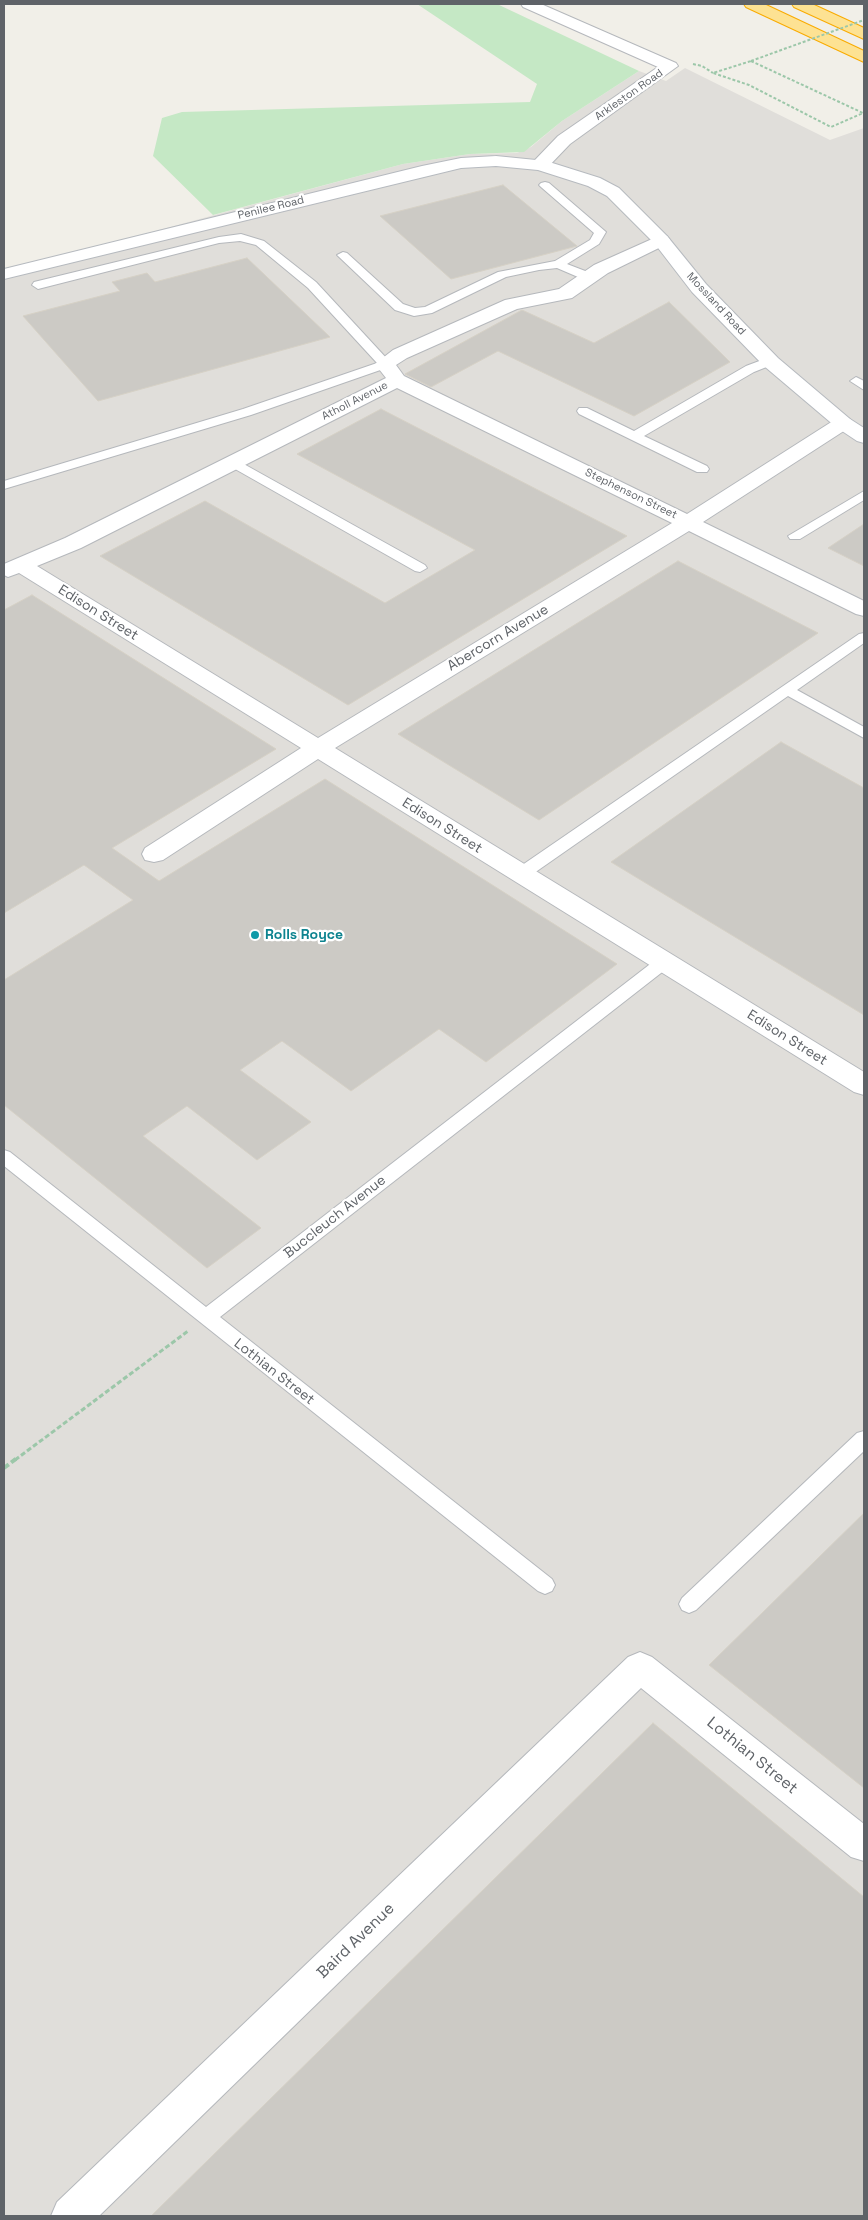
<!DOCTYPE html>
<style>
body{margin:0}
#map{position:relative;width:868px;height:2220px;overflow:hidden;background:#f1efe8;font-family:"Space Grotesk",sans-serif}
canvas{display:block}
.frame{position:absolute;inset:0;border:5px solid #5f6368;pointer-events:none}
</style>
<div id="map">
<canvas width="868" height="2220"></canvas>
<div class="frame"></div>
</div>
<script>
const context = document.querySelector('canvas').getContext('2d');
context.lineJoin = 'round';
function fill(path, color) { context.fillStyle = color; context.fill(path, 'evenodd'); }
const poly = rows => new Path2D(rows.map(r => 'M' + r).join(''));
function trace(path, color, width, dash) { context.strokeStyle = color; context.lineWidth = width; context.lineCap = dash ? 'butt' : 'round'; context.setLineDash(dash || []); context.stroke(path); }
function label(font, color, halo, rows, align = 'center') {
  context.font = font + ' "Space Grotesk",sans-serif'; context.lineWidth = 4.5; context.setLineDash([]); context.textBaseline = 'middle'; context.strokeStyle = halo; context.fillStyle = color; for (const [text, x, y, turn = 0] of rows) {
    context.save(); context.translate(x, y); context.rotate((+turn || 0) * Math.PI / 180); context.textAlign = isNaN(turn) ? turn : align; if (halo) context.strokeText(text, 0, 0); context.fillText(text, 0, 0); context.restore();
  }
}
const industrial = poly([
 [685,68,830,140,864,128,864,2216,4,2216,4,272,403,164,470,154,517,153,531,147,562,121,639,71,666,81]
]);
const green = poly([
 [417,4,497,4,639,71,562,121,524,152,470,154,403,164,213,215,153,156,162,118,182,112,530,102,537,84]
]);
const building = poly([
 [503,185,577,246,451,279,380,216,503,185],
 [247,258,330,337,98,401,23,316,120,291,112,282,147,273,155,282,247,258],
 [669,302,730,362,634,416,498,351,431,387,405,374,522,310,594,343,669,302],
 [381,409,627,536,348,705,100,556,205,501,385,603,475,550,297,454,381,409],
 [864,524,864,566,828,548,864,524],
 [678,561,818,633,539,820,398,734,678,561],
 [32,595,276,749,112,848,159,881,325,779,617,964,486,1062,439,1029,351,1091,282,1041,240,1070,311,1122,257,1160,187,1106,143,1136,261,1228,207,1268,4,1105,4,980,133,900,84,865,4,913,4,610,32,595],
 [781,742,864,788,864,1015,611,862,781,742],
 [864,1513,864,1788,709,1665,864,1513],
 [653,1723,864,1897,864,2216,151,2216,653,1723]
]);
const pathFar2 = poly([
 [751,61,863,113,831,127,749,85,713,73,751,61],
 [693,64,702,66,713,73]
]);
const pathFar1 = poly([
 [15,1460,188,1331]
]);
const path = poly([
 [4,1468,17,1458]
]);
const lane = poly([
 [545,182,549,183,606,232,599,244,567,264,593,274,595,277,593,280,585,280,557,268,539,270,506,277,432,313,414,316,395,310,337,255,343,252,347,253,403,304,415,308,425,307,498,272,555,261,590,240,594,233,541,187,539,185,541,183,545,182],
 [241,234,264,241,316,282,389,361,391,364,389,367,251,415,4,489,4,481,243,409,377,363,308,288,256,245,240,241,219,243,38,289,32,285,34,282,219,237,241,234],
 [770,357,774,358,776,361,774,364,754,372,644,436,707,466,709,469,707,472,697,472,579,414,577,411,579,408,587,408,634,431,746,366,770,357],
 [856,377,864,381,864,390,850,381,856,377],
 [233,458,425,565,427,568,420,572,415,571,228,465,226,462,233,458],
 [864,491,864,500,800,539,790,539,788,536,864,491],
 [864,633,864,643,797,690,864,727,864,738,788,696,527,878,515,878,513,874,515,870,859,634,864,633],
 [664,956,670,958,672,962,670,966,220,1317,552,1579,555,1585,552,1591,545,1594,538,1591,4,1166,4,1150,10,1152,206,1307,658,958,664,956],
 [864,1431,864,1451,696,1610,689,1613,682,1610,679,1604,682,1598,857,1433,864,1431]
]);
const street = poly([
 [521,4,541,4,676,63,678,66,570,144,546,169,534,169,531,165,534,161,558,136,658,67,523,7,521,4],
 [661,235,667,236,670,240,667,244,608,273,572,298,517,309,407,358,396,365,404,376,687,514,836,419,843,417,850,419,853,423,850,427,703,522,864,601,864,616,856,614,689,531,335,748,864,1072,864,1095,854,1092,318,759,163,860,154,862,145,860,142,854,145,848,301,748,19,573,8,577,4,575,4,564,65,538,386,378,375,364,393,350,505,300,559,289,594,265,661,235],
 [397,388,672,523,318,738,37,566,81,548,397,388],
 [640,1652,652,1657,864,1824,864,1861,851,1857,641,1688,99,2216,51,2216,57,2202,628,1657,640,1652]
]);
const secondary = poly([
 [496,156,546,161,600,178,619,188,667,236,706,284,778,358,850,419,864,428,864,443,857,441,836,427,764,366,692,292,655,244,607,196,588,186,538,170,496,166,461,168,4,279,4,269,422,166,461,158,496,156]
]);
const highway = poly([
 [744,4,764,4,864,51,864,62,746,7,744,4],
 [792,4,812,4,864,28,864,39,794,7,792,4]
]);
const pathBridge = poly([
 [751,61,864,20]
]);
const markers = [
 [255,935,5,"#0f9aa8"]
];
const farStreetnames = [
 ["Arkleston Road",629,95,-35],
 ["Penilee Road",271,208,-14],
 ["Mossland Road",716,304,47],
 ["Atholl Avenue",355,401,-27],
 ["Stephenson Street",631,494,26]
];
const streetNames = [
 ["Edison Street",98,613,32],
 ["Abercorn Avenue",498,638,-31],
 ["Edison Street",442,826,32],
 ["Edison Street",787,1038,32],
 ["Buccleuch Avenue",335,1217,-38],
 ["Lothian Street",274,1372,38]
];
const cultureNames = [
 ["Rolls Royce",265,935]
];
const nearStreetnames = [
 ["Lothian Street",752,1756,39],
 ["Baird Avenue",356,1941,-44]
];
fill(industrial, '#e0deda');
fill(green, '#c5e8c5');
fill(building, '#cccac5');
trace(building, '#d6d1c6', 1);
trace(lane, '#b5b8bc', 2);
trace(street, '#b5b8bc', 2);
trace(secondary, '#b6babf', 2);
trace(highway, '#f9ab00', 2);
trace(pathFar2, '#9cc7a9', 2, [3, 2]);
trace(pathFar1, '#9cc7a9', 3, [5, 2.5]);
trace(path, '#9cc7a9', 4, [6, 3]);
fill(lane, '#fff');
fill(street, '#fff');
fill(secondary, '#fff');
fill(highway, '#fde293');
trace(pathBridge, '#9cc7a9', 2, [3, 2]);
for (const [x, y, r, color] of markers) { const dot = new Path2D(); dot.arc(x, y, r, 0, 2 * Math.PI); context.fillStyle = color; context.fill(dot); trace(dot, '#fff', 2); }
label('11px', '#5f6368', '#fff', farStreetnames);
label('14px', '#5f6368', '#fff', streetNames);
label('bold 14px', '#0d838f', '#fff', cultureNames, 'left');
label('16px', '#5f6368', '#fff', nearStreetnames);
</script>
